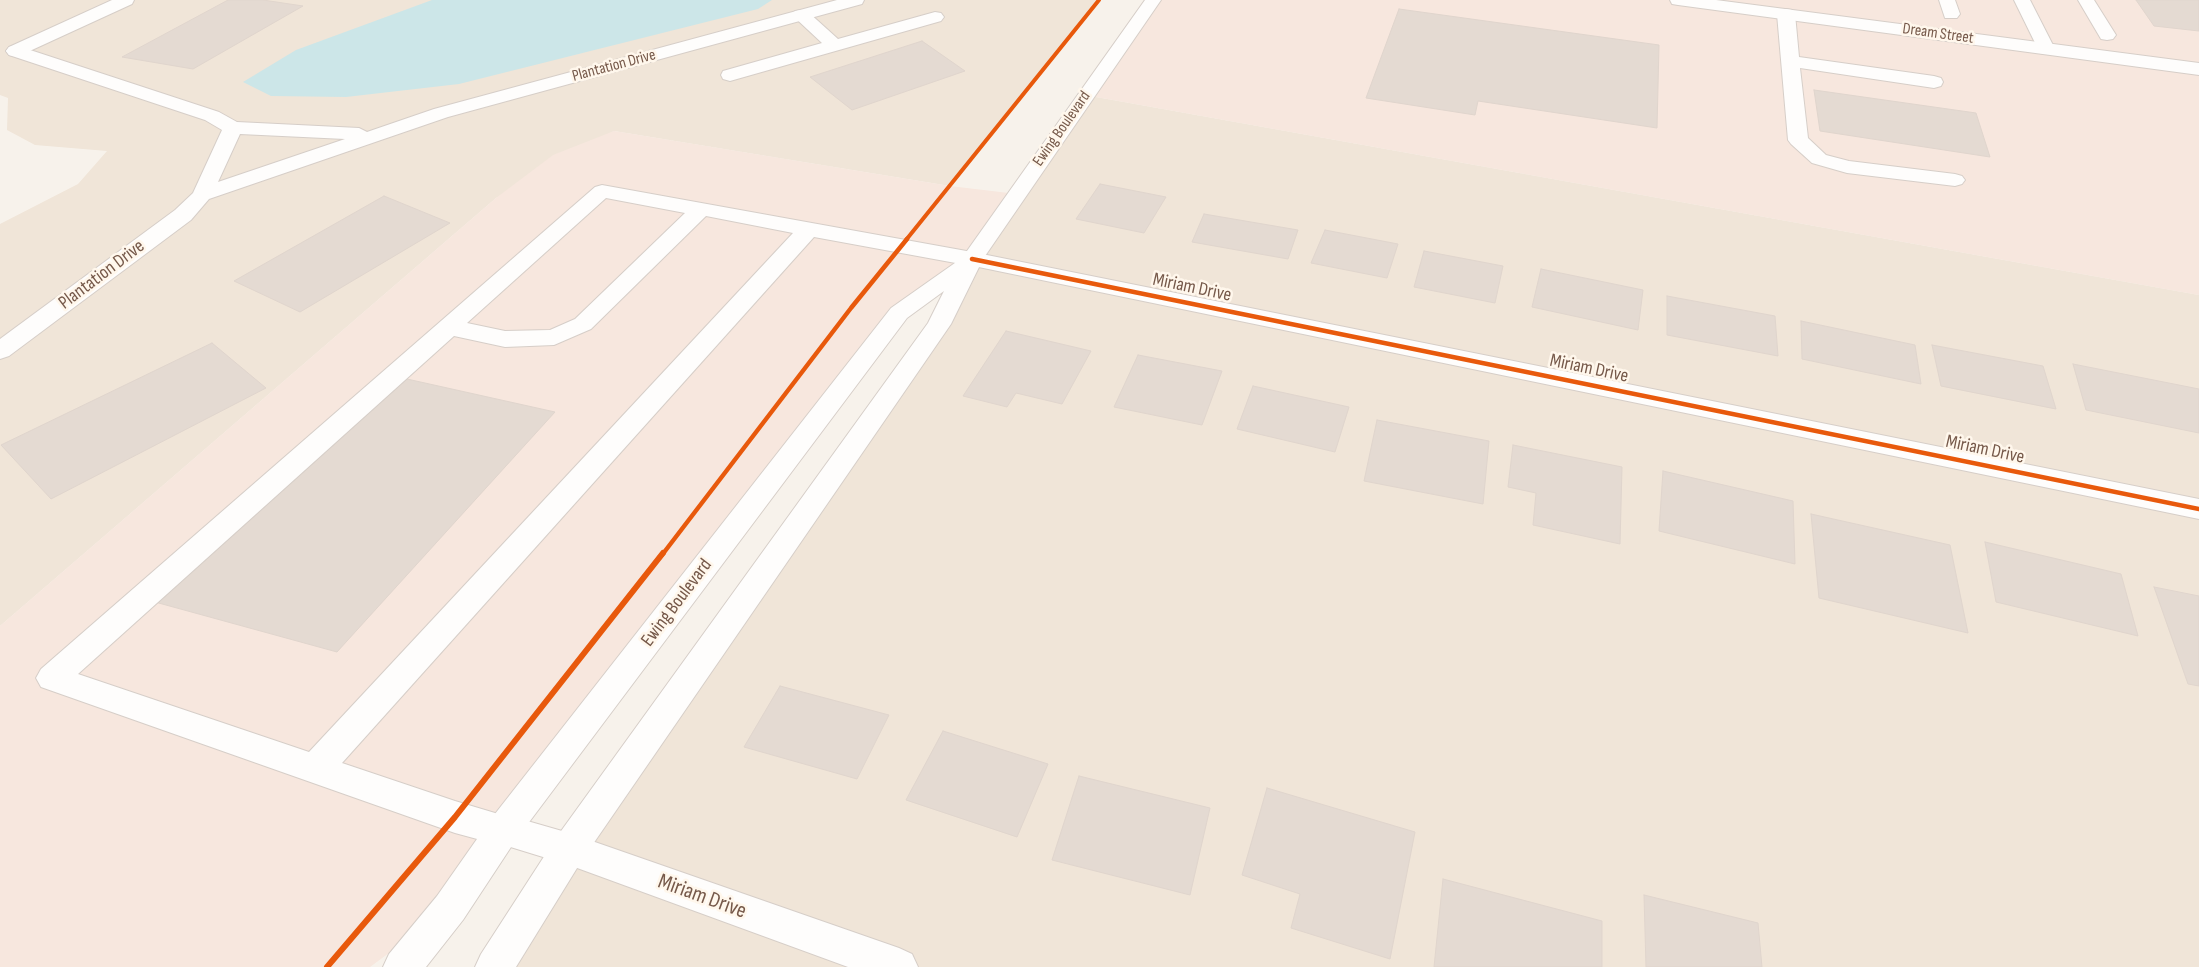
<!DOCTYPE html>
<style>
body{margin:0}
canvas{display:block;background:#f7f2eb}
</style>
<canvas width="2199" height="967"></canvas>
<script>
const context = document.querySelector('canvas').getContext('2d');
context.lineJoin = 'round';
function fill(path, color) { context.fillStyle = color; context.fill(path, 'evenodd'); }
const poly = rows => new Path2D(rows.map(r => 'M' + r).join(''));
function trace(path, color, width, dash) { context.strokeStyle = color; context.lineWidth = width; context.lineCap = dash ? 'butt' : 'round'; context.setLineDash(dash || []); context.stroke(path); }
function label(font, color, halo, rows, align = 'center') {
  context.font = font + ' "Sofia Sans Condensed",sans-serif'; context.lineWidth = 5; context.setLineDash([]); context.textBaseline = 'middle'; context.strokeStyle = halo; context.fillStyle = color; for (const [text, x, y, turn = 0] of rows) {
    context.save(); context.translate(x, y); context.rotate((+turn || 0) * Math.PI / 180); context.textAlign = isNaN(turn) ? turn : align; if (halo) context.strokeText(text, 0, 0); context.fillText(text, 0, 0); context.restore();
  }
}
const residential = poly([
 [0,0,1099,0,950,186,614,131,496,198,0,626,0,224,78,184,107,151,35,145,7,130,8,98,0,95],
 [1085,95,2199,295,2199,967,494,967]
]);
const commercial = poly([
 [1153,0,2199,0,2199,295,1085,95],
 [614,131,950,186,1017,194,972,259,899,313,450,908,370,967,0,967,0,626,496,198,553,155]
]);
const water = poly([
 [432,0,772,0,758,9,459,84,346,97,271,96,243,82,296,50]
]);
const building = poly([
 [228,0,263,0,303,6,193,69,122,57,228,0],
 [2136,0,2199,0,2199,31,2154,26,2136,0],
 [1399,9,1659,45,1657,128,1478,101,1475,115,1366,98,1399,9],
 [922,41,965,71,852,110,810,77,922,41],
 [1814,90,1976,113,1990,157,1820,131,1814,90],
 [1100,184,1166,197,1144,233,1076,219,1100,184],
 [384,196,450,223,300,312,234,281,384,196],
 [1204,214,1298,230,1288,259,1192,242,1204,214],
 [1325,230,1398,244,1387,278,1311,263,1325,230],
 [1424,251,1503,266,1495,303,1414,287,1424,251],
 [1541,269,1643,290,1638,330,1532,307,1541,269],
 [1667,296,1775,316,1778,356,1667,335,1667,296],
 [1801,321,1915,345,1921,384,1802,359,1801,321],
 [1006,331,1091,351,1062,404,1016,393,1007,407,963,396,1006,331],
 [212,343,266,388,51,499,1,445,212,343],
 [1932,345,2043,366,2056,409,1941,386,1932,345],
 [1138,355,1222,371,1202,425,1114,407,1138,355],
 [2073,364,2199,389,2199,433,2086,410,2073,364],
 [398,377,555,412,337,652,155,602,398,377],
 [1253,386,1349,407,1335,452,1237,429,1253,386],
 [1377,420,1489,441,1483,504,1364,481,1377,420],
 [1513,445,1622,467,1620,544,1533,525,1536,493,1508,487,1513,445],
 [1663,471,1793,501,1795,564,1659,531,1663,471],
 [1811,514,1950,545,1968,633,1819,598,1811,514],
 [1985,542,2121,574,2138,636,1996,602,1985,542],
 [2154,587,2199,596,2199,686,2188,684,2154,587],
 [780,686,889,715,857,779,744,747,780,686],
 [943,731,1048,764,1017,837,906,800,943,731],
 [1079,776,1210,808,1190,895,1052,860,1079,776],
 [1267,788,1415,832,1390,959,1291,928,1300,894,1242,875,1267,788],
 [1443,879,1602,921,1602,967,1434,967,1443,879],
 [1644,895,1758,923,1762,967,1646,967,1644,895]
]);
const service = poly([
 [112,0,134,0,132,4,21,55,15,56,9,55,6,51,9,47,112,0],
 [1939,0,1955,0,1960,14,1957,18,1945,18,1939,0],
 [2014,0,2030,0,2055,49,2052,53,2046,54,2040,53,2014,0],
 [2078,0,2094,0,2116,35,2113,39,2107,40,2101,39,2078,0],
 [1786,9,1792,10,1795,14,1799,57,1934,76,1941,78,1943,82,1941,86,1934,88,1800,68,1808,138,1826,155,1849,161,1955,174,1962,176,1965,180,1962,184,1955,186,1847,173,1812,163,1791,144,1788,140,1777,14,1780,10,1786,9],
 [801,10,807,11,838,39,935,12,941,13,944,17,941,21,737,79,730,81,723,79,721,75,723,71,822,43,792,15,795,11,801,10],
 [602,185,972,252,980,254,983,259,980,264,972,266,814,237,342,763,455,801,515,819,521,830,515,841,503,846,455,833,41,687,36,678,41,669,595,187,602,185],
 [606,198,685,213,575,319,550,330,505,331,467,323,606,198],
 [706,216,793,233,309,752,78,674,454,336,505,347,554,345,591,329,706,216]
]);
const minor = poly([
 [837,0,864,0,862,4,448,117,209,199,191,220,9,356,0,359,0,339,175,210,193,193,222,130,205,120,9,55,6,51,9,47,15,46,21,47,219,112,237,122,359,128,367,132,434,109,837,0],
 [240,134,345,139,218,182,240,134],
 [1670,0,1716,0,2199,63,2199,75,1678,5,1672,4,1670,0],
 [972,252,2199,499,2199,519,964,264,961,259,964,254,972,252],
 [503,814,569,833,899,948,912,954,918,967,848,967,569,865,491,841,485,830,491,819,503,814]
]);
const tertiary = poly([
 [1145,0,1161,0,983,259,951,324,582,860,516,967,475,967,481,954,556,838,928,323,944,291,907,318,515,841,463,920,426,967,383,967,389,954,437,896,491,819,891,308,962,258,1145,0]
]);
const cyclewayFar2 = poly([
 [906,240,1099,0]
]);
const cyclewayFar1 = poly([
 [972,259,2199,509],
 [662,555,851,308,907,239]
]);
const cycleway = poly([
 [327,967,455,817,663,553]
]);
const farStreetnames = [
 ["Dream Street",1938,34,8],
 ["Plantation Drive",614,66,-15],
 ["Ewing Boulevard",1062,129,-55]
];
const streetNames = [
 ["Plantation Drive",102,275,-37],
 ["Miriam Drive",1192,288,12],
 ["Miriam Drive",1589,369,12],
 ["Miriam Drive",1985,450,12],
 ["Ewing Boulevard",677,603,-53]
];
const nearStreetnames = [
 ["Miriam Drive",702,897,20]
];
fill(residential, '#f0e5d8');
fill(commercial, '#f7e7de');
fill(water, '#cce6e8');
fill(building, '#e4dad2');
trace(building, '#e0d5cd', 1);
trace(service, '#d6cec8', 2);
trace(minor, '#d6cec8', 2);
trace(tertiary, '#d6cec8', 2);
fill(service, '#fefdfc');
fill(minor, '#fefdfc');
fill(tertiary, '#fefdfc');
trace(cyclewayFar2, '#e8590c', 4);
trace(cyclewayFar1, '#e8590c', 4.5);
trace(cycleway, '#e8590c', 6);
label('16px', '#76594a', '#fff7ec', farStreetnames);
label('19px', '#76594a', '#fff7ec', streetNames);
label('22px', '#76594a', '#fff7ec', nearStreetnames);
</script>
